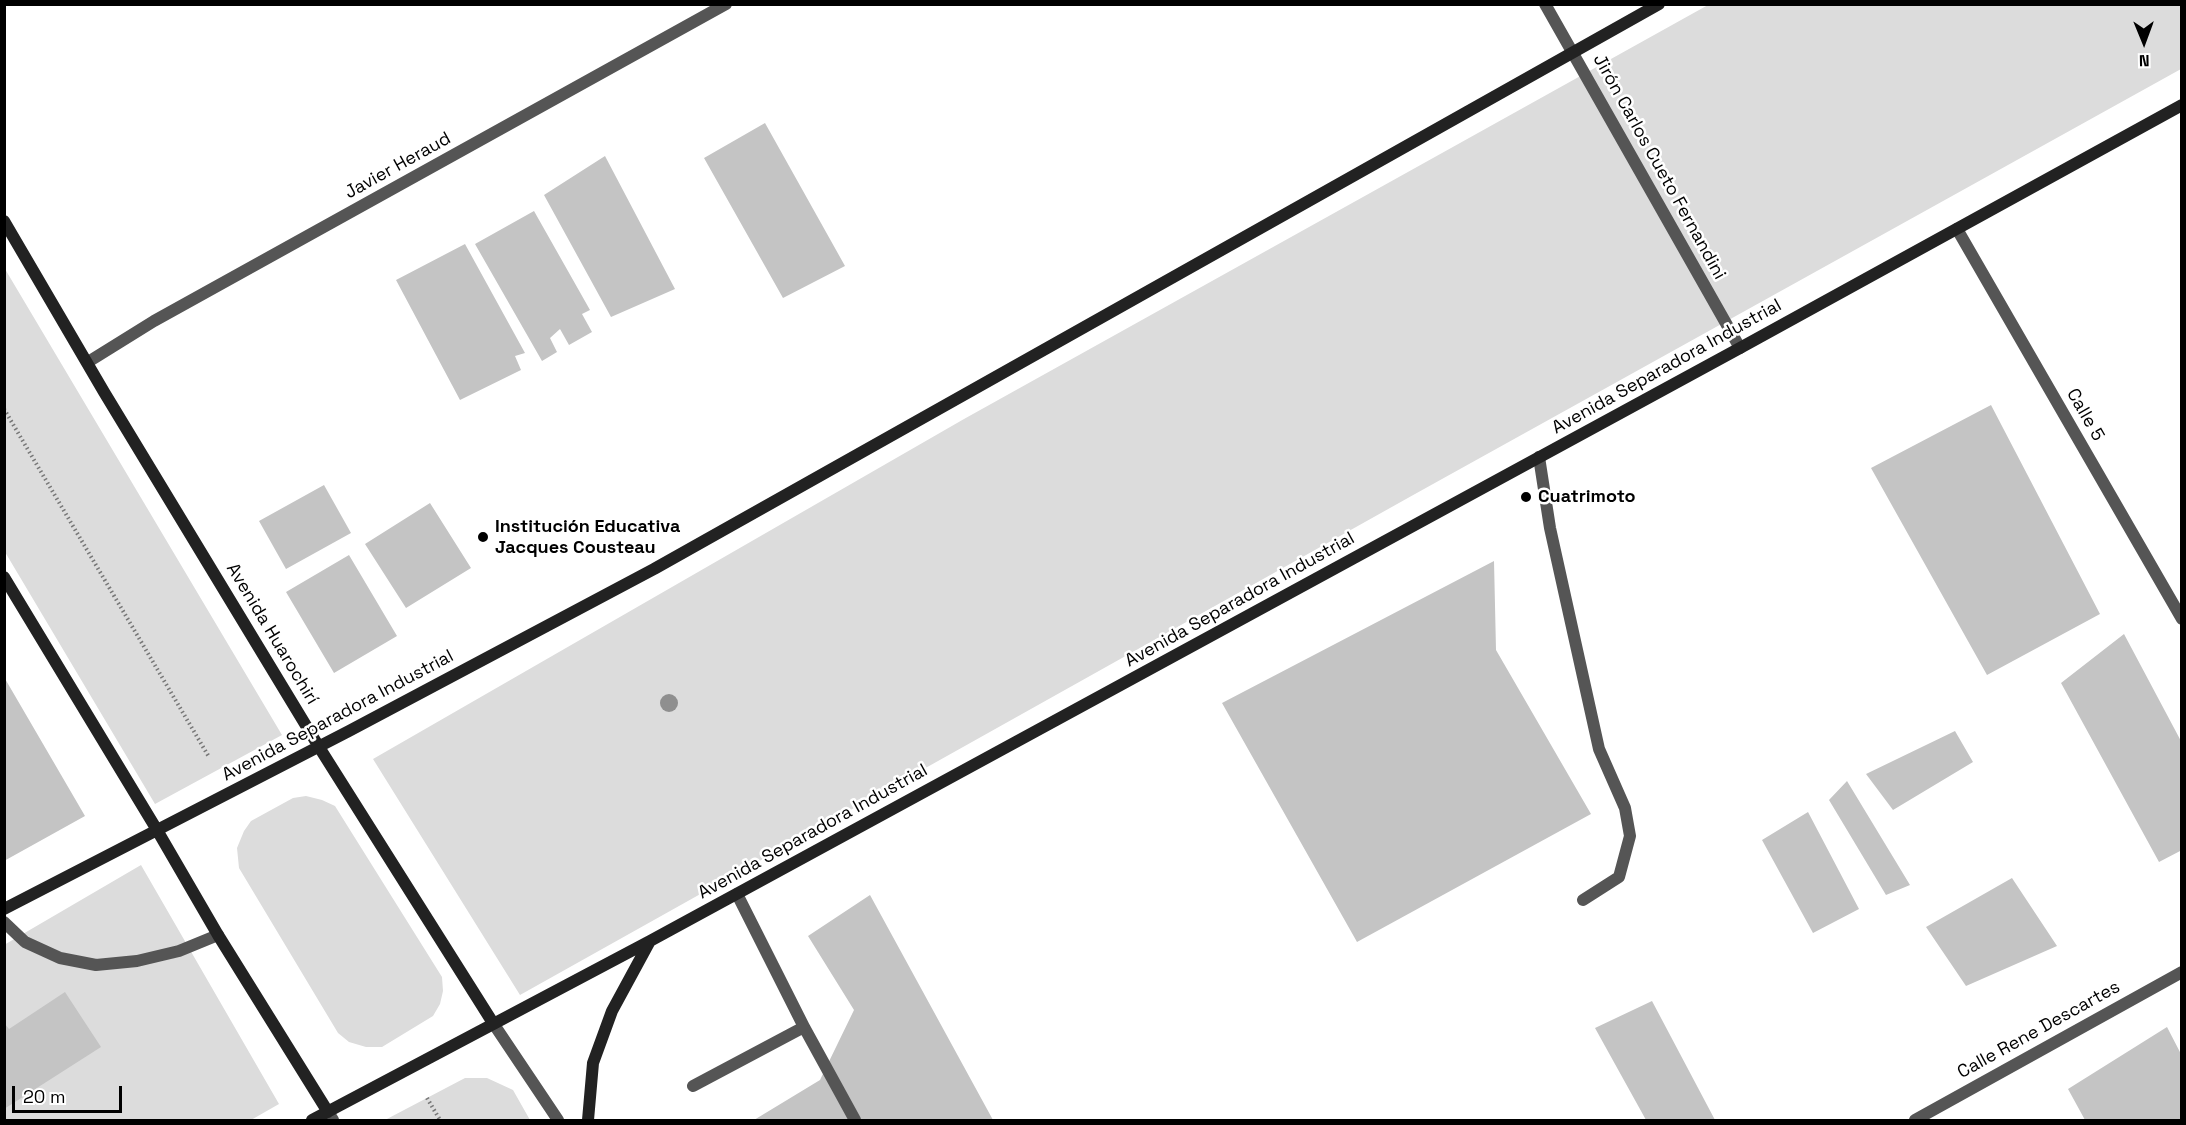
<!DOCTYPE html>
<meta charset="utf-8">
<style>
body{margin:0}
#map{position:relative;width:2186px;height:1125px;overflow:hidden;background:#fff;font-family:"Space Grotesk",sans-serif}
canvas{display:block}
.frame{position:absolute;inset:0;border:6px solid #000;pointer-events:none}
.north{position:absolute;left:2114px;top:12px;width:60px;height:60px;-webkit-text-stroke:4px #fff;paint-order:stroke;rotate:179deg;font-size:16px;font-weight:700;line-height:24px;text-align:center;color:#000}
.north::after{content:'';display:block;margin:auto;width:21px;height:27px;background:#000;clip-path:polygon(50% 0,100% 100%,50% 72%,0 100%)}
.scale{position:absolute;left:12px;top:1086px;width:110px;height:27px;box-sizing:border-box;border:3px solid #000;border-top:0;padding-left:8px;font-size:18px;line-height:21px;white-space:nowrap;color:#000;-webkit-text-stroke:4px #fff;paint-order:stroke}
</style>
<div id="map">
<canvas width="2186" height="1125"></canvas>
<div class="frame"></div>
<div class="north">N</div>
<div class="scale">20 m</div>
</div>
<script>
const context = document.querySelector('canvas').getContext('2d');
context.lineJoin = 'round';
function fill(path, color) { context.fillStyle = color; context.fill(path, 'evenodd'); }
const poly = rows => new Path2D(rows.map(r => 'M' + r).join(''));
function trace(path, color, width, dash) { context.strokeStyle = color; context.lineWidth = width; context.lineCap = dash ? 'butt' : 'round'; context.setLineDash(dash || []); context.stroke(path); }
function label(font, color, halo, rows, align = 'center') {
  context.font = font + ' "Space Grotesk",sans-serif'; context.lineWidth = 5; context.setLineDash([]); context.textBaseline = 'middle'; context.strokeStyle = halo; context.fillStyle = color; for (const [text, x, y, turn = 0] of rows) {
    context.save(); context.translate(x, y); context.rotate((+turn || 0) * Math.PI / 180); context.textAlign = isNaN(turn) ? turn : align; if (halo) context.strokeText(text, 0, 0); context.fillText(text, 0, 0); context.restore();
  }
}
const green = poly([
 [1708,5,2181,5,2181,69,1415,494,520,995,373,759,964,419],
 [5,269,282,735,155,804,5,552],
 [306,796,322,800,335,806,442,977,443,991,440,1004,433,1016,382,1047,366,1047,349,1042,338,1033,239,868,237,848,244,831,251,821,293,798],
 [141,865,279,1104,251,1120,5,1120,4,945],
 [465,1078,487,1078,513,1090,530,1120,385,1120]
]);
const building = poly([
 [765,123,845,266,783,298,704,158],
 [605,156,675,289,611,317,544,195],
 [534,211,590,310,582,314,592,332,569,345,560,329,550,338,557,352,542,361,475,244],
 [465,244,525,353,515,356,521,370,460,400,396,280],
 [1991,405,2100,614,1987,675,1871,468],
 [324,485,351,533,286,569,259,521],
 [430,503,471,568,406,608,365,544],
 [349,555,397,636,334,673,286,592],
 [1494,561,1496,650,1591,814,1357,942,1222,703],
 [2124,634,2182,743,2182,850,2159,862,2061,683],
 [4,677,85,816,4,861],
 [1955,731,1973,762,1893,810,1866,774],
 [1847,781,1910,885,1886,895,1829,800],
 [1808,812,1859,909,1813,933,1762,840],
 [2012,878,2057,946,1966,986,1926,927],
 [870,895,993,1120,754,1120,820,1080,854,1010,808,936],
 [65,992,101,1047,4,1109,4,1023,9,1029],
 [1652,1001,1715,1120,1646,1120,1595,1028],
 [2167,1027,2182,1056,2182,1120,2085,1120,2068,1089]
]);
const path = poly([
 [4,409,209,757],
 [427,1098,440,1120]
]);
const service = poly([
 [1539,457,1550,528,1599,749,1625,808,1630,836,1619,877,1583,900],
 [737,894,804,1027],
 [4,922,25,942,60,958,96,965,137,961,179,951,218,935],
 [693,1086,804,1027,855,1120]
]);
const minor = poly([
 [1545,4,1740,348],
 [1957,229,2182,619],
 [88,362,154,321,726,4],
 [1915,1120,2182,972]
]);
const tertiary = poly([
 [493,1023,558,1120],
 [328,1112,333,1120]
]);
const secondary = poly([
 [4,221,104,392,319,747,493,1023],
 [4,577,157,830,218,935,328,1112],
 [4,909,349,731,654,569,1659,4],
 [312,1120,650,941,1740,348,2182,105],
 [588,1120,593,1063,612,1011,650,941]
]);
const trees = [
 [669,703]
];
const markers = [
 [1526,497,6,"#000"],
 [483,537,6,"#000"]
];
const streetNames = [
 ["Javier Heraud",398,166,-29],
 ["Jirón Carlos Cueto Fernandini",1659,167,61],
 ["Avenida Separadora Industrial",1667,367,-29],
 ["Calle 5",2085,415,60],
 ["Avenida Separadora Industrial",1240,600,-29],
 ["Avenida Huarochirí",272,634,59],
 ["Avenida Separadora Industrial",338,716,-28],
 ["Avenida Separadora Industrial",813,832,-29],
 ["Calle Rene Descartes",2039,1030,-29]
];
const poiNames = [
 ["Cuatrimoto",1538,497],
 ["Institución Educativa",495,527],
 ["Jacques Cousteau",495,548]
];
fill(green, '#dcdcdc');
fill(building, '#c4c4c4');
trace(path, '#777', 4, [1.5, 3]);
trace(service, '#555', 12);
trace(minor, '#555', 12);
trace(tertiary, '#555', 12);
trace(secondary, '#222', 12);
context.fillStyle = '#8f8f8f';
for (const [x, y] of trees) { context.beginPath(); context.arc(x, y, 9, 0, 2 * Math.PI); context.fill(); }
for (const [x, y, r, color] of markers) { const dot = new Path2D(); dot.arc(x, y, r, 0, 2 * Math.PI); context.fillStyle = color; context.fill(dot); trace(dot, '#fff', 2); }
label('18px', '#000', '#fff', streetNames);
label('bold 18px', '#000', '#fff', poiNames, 'left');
</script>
